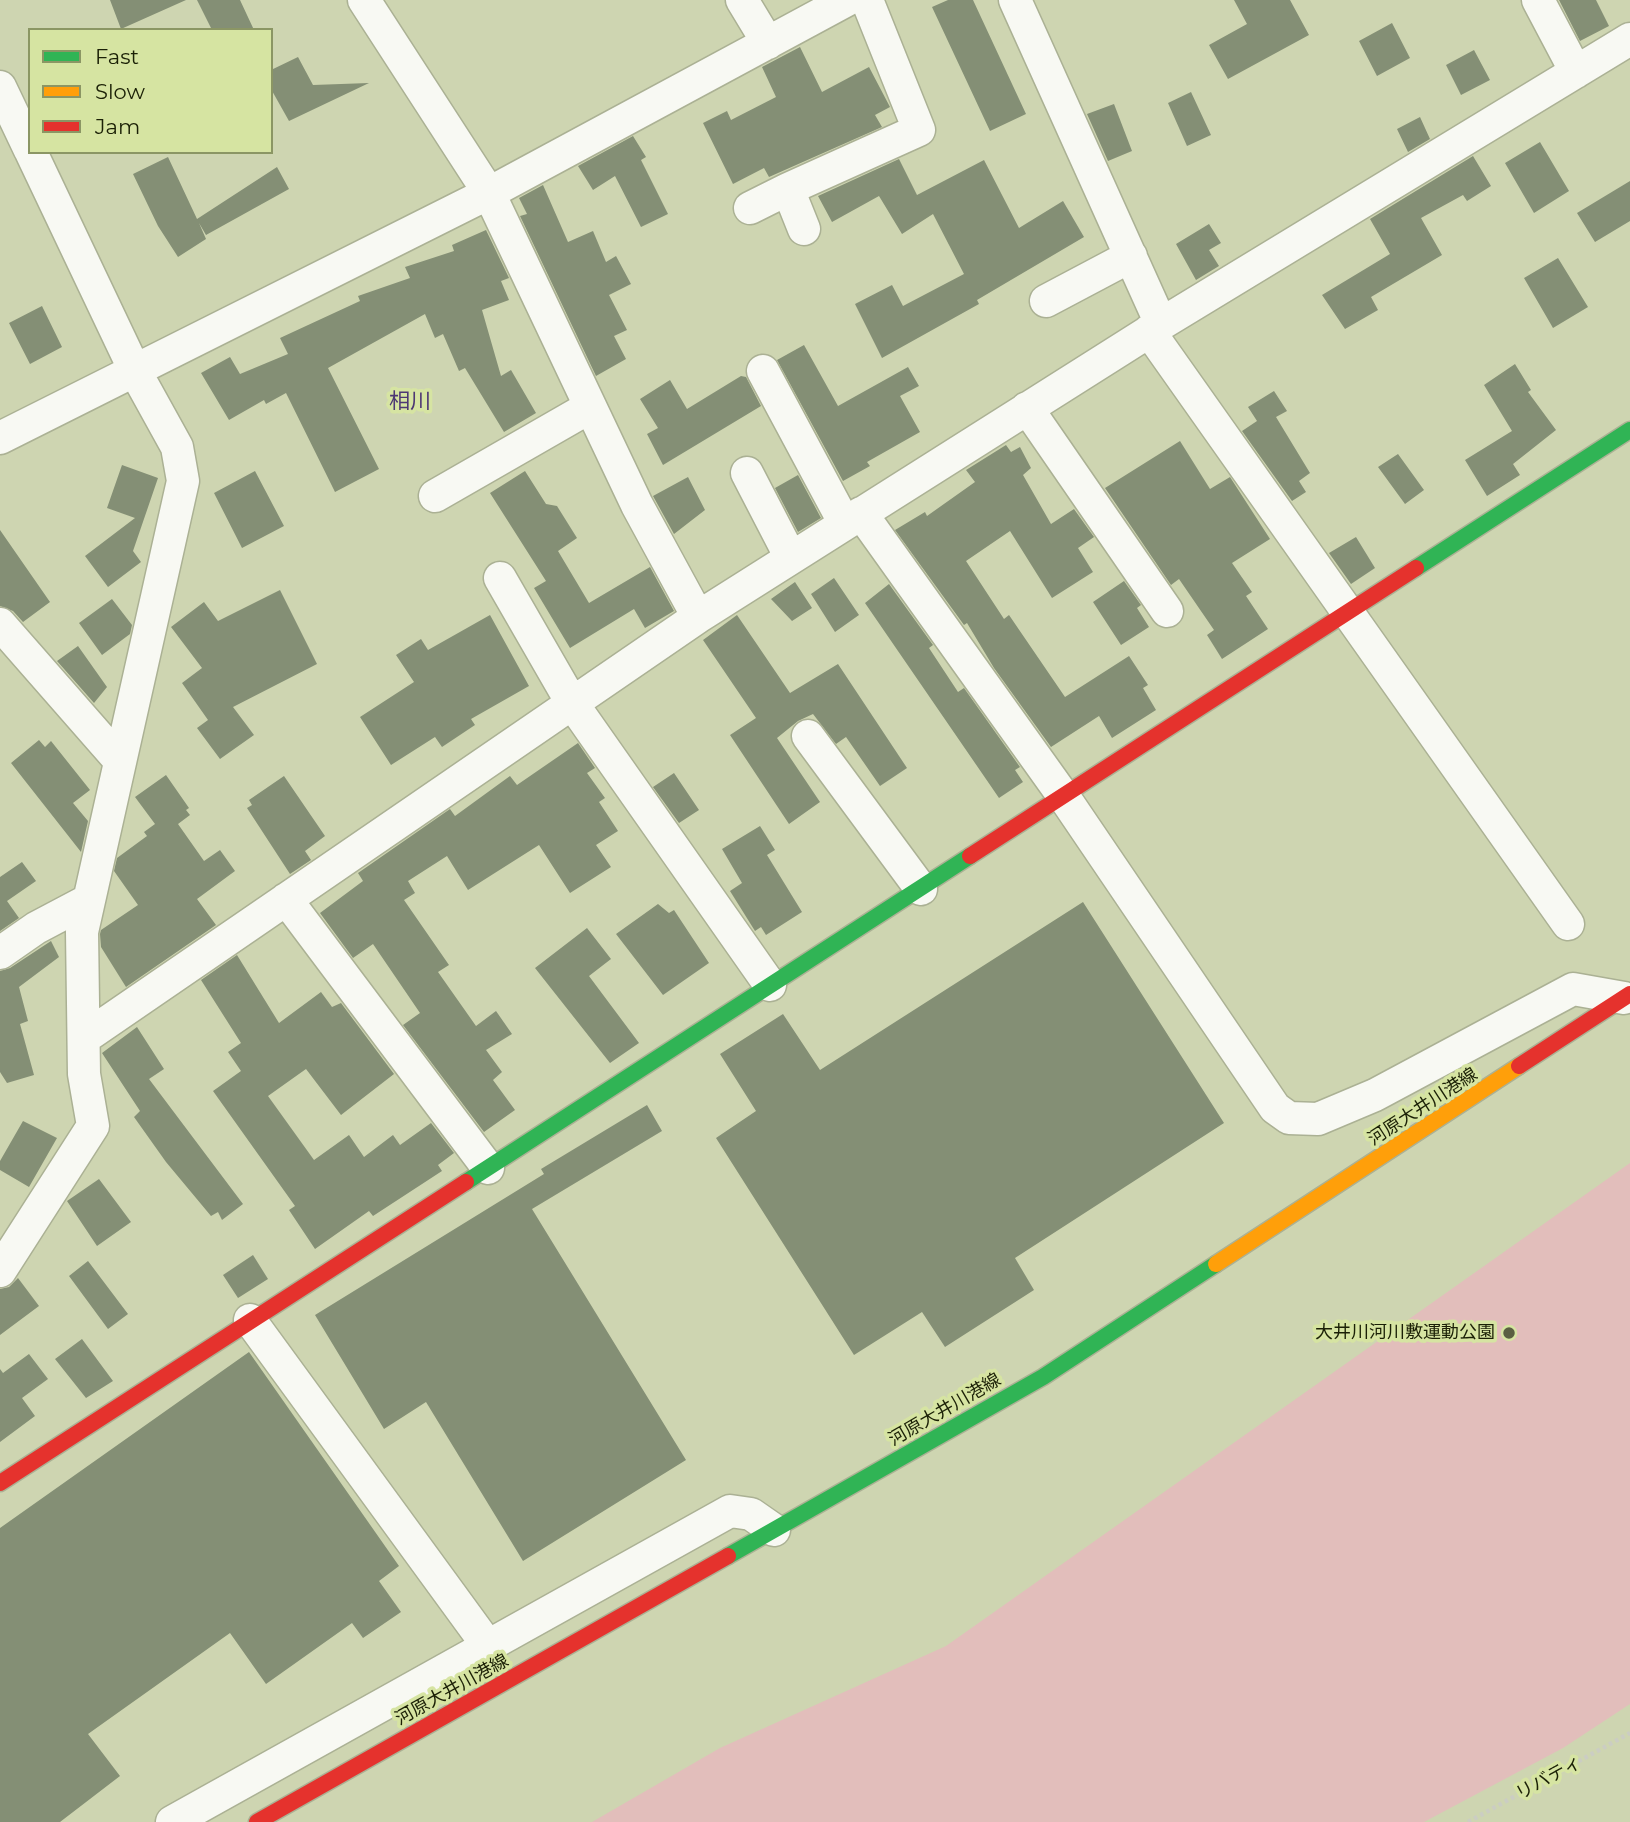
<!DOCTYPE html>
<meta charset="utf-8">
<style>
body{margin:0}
#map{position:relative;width:1630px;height:1822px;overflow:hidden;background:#ced5b1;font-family:Montserrat,sans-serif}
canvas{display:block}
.legend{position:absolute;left:28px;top:28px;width:245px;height:126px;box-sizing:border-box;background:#d6e4a2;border:2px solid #8b9664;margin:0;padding:9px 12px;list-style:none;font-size:21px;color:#1b2006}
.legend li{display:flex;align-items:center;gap:14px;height:35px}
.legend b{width:35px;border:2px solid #8b9664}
</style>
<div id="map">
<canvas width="1630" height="1822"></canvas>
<ul class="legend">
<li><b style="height:9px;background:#30b455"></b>Fast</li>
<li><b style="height:9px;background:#ff9f0a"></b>Slow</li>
<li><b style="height:9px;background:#e5322d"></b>Jam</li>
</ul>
</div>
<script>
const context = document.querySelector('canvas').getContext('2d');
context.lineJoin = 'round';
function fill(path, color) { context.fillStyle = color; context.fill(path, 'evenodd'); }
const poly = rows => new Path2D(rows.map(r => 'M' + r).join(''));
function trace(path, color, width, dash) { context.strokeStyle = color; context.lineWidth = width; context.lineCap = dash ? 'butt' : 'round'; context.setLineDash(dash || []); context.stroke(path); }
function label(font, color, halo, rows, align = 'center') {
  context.font = font + ' Montserrat,"Noto Sans JP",sans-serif'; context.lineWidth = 7; context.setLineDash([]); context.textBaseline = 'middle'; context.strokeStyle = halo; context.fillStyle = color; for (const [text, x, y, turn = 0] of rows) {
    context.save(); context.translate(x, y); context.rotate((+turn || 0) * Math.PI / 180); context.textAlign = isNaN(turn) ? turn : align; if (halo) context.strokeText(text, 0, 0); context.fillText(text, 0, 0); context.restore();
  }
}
const green = poly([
 [1630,1163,1630,1704,1563,1748,1424,1822,592,1822,720,1748,946,1646]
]);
const building = poly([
 [110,0,186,0,121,29],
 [197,0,240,0,254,30,212,30],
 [948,0,973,0,1026,114,990,131,932,7],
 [1234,0,1290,0,1309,35,1228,79,1209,45,1247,24],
 [1559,0,1596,0,1609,26,1580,41],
 [1392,23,1410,58,1377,76,1359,41],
 [800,47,822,92,869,67,890,107,875,115,882,127,769,177,764,168,733,184,703,123,727,111,731,120,776,97,762,67],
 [1474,50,1490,80,1461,95,1446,65],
 [298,57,313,85,369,83,289,121,271,89,271,70],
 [1191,92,1211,135,1187,146,1168,103],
 [1114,104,1132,151,1108,161,1087,114],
 [1420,117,1430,139,1408,152,1397,129],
 [633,136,646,157,641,160,668,214,641,227,615,176,593,190,578,166],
 [1540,142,1569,191,1534,213,1505,163],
 [1473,156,1491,186,1467,201,1463,195,1421,218,1442,255,1371,297,1378,310,1345,329,1322,295,1390,254,1370,219],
 [168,157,197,219,277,167,289,189,206,235,199,223,206,239,178,257,158,226,133,174],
 [899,159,917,195,984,160,1019,228,1063,201,1084,237,977,300,979,304,882,358,855,304,892,285,903,306,964,274,933,214,902,234,879,196,832,222,818,196],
 [1630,181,1630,221,1595,242,1577,213],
 [543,185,568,242,593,231,606,262,616,256,631,284,609,295,627,330,614,336,626,359,596,376,520,216,527,214,519,198],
 [1209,224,1221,243,1209,250,1219,266,1196,280,1176,244],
 [486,230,509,278,501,281,509,300,482,310,501,376,511,370,536,413,504,432,465,368,459,371,443,334,435,338,425,314,328,368,379,469,335,492,286,393,266,404,264,400,229,420,201,373,230,357,240,374,288,354,280,338,360,301,358,296,410,278,405,267,454,251,452,245],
 [1558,258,1588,307,1553,328,1524,278],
 [42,306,62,347,30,364,9,323],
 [804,345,838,406,908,367,919,386,900,396,920,432,867,462,870,466,843,481,777,360],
 [1515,364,1531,390,1528,392,1556,430,1513,464,1520,475,1487,496,1465,460,1512,431,1484,385],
 [741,376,746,377,761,406,663,465,647,434,658,428,640,399,670,380,687,409],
 [1274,391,1287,411,1276,417,1310,473,1299,481,1306,492,1292,501,1242,431,1257,421,1248,407],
 [1180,441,1210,489,1230,477,1270,539,1232,563,1252,592,1246,596,1268,629,1222,659,1207,635,1214,630,1179,579,1171,585,1105,488],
 [1006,445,1011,452,1020,447,1031,468,1023,475,1051,524,1074,509,1094,537,1078,548,1093,572,1052,598,1010,531,966,561,1004,619,1009,615,1065,697,1129,656,1148,685,1143,688,1156,710,1112,738,1099,716,1051,747,994,668,967,623,964,625,895,530,925,512,927,516,975,482,966,470],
 [1398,454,1424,490,1405,504,1378,467],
 [122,465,158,478,133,551,141,562,108,587,85,556,135,518,107,508],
 [255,471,284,526,242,548,214,493],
 [525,471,546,504,557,506,577,538,558,551,589,603,650,567,674,611,645,628,634,609,570,648,534,588,546,581,490,493],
 [798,475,821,518,798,532,775,488],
 [688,477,705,510,674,534,653,496],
 [0,530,50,602,23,622,13,611,0,606],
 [1356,537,1375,568,1351,584,1329,553],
 [834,578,859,615,835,632,811,594],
 [1124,581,1141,605,1137,608,1149,627,1121,645,1093,602],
 [795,582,812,608,792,621,771,599],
 [889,584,933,645,929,648,958,692,964,688,1020,767,1015,770,1023,782,999,798,865,603],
 [280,590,317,664,233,707,254,735,220,759,197,728,208,720,182,683,202,668,171,627,204,602,218,621],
 [112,599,132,625,130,634,102,655,79,623],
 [490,615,529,686,471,719,475,725,442,747,435,737,391,765,360,717,414,682,396,655,421,639,428,650],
 [737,615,790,693,838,664,907,768,880,786,846,737,836,744,813,714,798,721,777,738,820,802,789,824,730,735,756,718,703,640],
 [78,646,107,687,94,703,57,661],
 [39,740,45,747,51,741,90,790,73,803,88,821,81,852,11,763],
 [578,743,595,768,587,773,605,798,599,802,618,831,596,845,611,867,570,893,539,845,468,890,447,856,408,881,415,893,404,900,449,965,438,972,476,1026,496,1011,512,1034,486,1050,502,1072,493,1080,515,1110,484,1132,403,1025,420,1013,373,944,353,958,320,913,363,881,358,873,450,809,455,816,510,776,517,785],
 [674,773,699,810,679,823,653,787],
 [166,775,189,808,186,810,190,815,178,824,204,861,220,850,235,871,197,899,216,925,126,987,101,947,100,934,101,930,138,905,114,871,117,858,147,836,144,832,155,824,135,797],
 [284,776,325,836,305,851,311,860,290,874,247,808,252,805,249,800],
 [760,826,775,850,767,855,802,912,766,935,761,927,755,931,730,891,742,883,722,849],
 [22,862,36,881,7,901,19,918,0,931,0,877],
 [1083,902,1224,1123,1015,1258,1034,1290,945,1347,922,1312,854,1355,716,1138,756,1111,720,1054,783,1014,820,1070],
 [658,904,669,913,674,910,709,963,663,995,616,934],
 [587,928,611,959,589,976,639,1043,610,1063,535,968],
 [51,941,59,957,19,987,28,1021,20,1024,34,1075,7,1083,0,1072,0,971,10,968],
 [237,955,279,1023,321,992,332,1007,341,1003,394,1074,341,1115,306,1069,268,1096,314,1160,349,1135,364,1157,393,1135,400,1145,431,1123,454,1153,438,1165,442,1171,373,1216,369,1211,315,1249,289,1210,295,1206,213,1091,241,1071,228,1052,241,1043,201,980],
 [137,1027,164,1069,149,1079,243,1204,222,1220,218,1212,211,1216,166,1162,134,1117,140,1111,102,1053],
 [647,1105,662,1131,532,1209,686,1460,523,1561,426,1402,384,1429,315,1315,544,1174,541,1169],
 [23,1121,57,1138,29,1187,0,1170,0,1161],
 [99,1179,131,1222,97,1246,67,1201],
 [253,1255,268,1279,238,1298,223,1275],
 [88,1261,128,1314,108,1329,69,1276],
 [18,1278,39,1306,0,1335,0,1289,9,1287],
 [82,1339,113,1381,86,1398,55,1359],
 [249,1352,399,1566,379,1581,401,1612,363,1638,352,1623,266,1684,230,1633,88,1734,120,1776,60,1822,0,1822,0,1528],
 [29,1354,48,1379,22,1398,35,1416,0,1442,0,1369,3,1373]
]);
const path = poly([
 [1468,1822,1630,1733]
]);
const street = poly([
 [364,0,489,193,637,505,698,617],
 [742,0,768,43],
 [1015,0,1161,324],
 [1538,0,1576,72],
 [0,87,30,150],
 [750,208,788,189],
 [804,229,788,189,919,130,867,0],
 [1046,301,1131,256],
 [1149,331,1568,924],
 [763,371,845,524],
 [1027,408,1167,611],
 [0,438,489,193,847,0],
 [747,473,791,558],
 [435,496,590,407],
 [861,513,1064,797,1275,1108,1289,1118,1318,1119,1375,1095,1573,989,1624,998],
 [500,578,572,703,770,985],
 [0,624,120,761],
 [808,736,921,889],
 [286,899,488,1168],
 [0,953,36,928,89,900],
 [84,1038,698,617,1161,324,1630,39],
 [0,1271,93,1126,84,1074,82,932,183,481,177,447,135,371,31,152],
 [250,1320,488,1646],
 [172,1822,730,1511,751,1514,774,1530]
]);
const fast = poly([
 [1416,568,1630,430],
 [466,1182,970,856],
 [728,1556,1043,1377,1216,1264]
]);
const slow = poly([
 [1216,1264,1519,1066]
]);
const jam = poly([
 [970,856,1416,568],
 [1519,1066,1630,994],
 [0,1483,466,1182],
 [257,1822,728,1556]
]);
const markers = [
 [1509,1333,7,"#5a5f42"]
];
const streetNames = [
 ["河原大井川港線",1423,1107,-33],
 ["河原大井川港線",945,1410,-30],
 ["河原大井川港線",452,1690,-29],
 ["リバティ",1549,1778,-29]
];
const poiNames = [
 ["大井川河川敷運動公園",1495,1333]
];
const quarterNames = [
 ["相川",410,402]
];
fill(green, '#e2bebb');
fill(building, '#848f75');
trace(street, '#abb194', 35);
trace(fast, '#abb194', 19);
trace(slow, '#abb194', 19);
trace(jam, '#abb194', 19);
trace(path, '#cbcdc3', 4.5, [3.5, 3.5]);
trace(street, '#f8f9f3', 32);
trace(fast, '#30b455', 16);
trace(slow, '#ff9f0a', 16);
trace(jam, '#e5322d', 16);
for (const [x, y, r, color] of markers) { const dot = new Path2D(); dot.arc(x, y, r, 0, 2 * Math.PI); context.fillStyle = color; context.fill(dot); trace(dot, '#d6e4a2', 2.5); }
label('18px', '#1b2006', '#d6e4a2', streetNames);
label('18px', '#1b2006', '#d6e4a2', poiNames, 'right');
label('21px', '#4d3874', '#d6e4a2', quarterNames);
</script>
